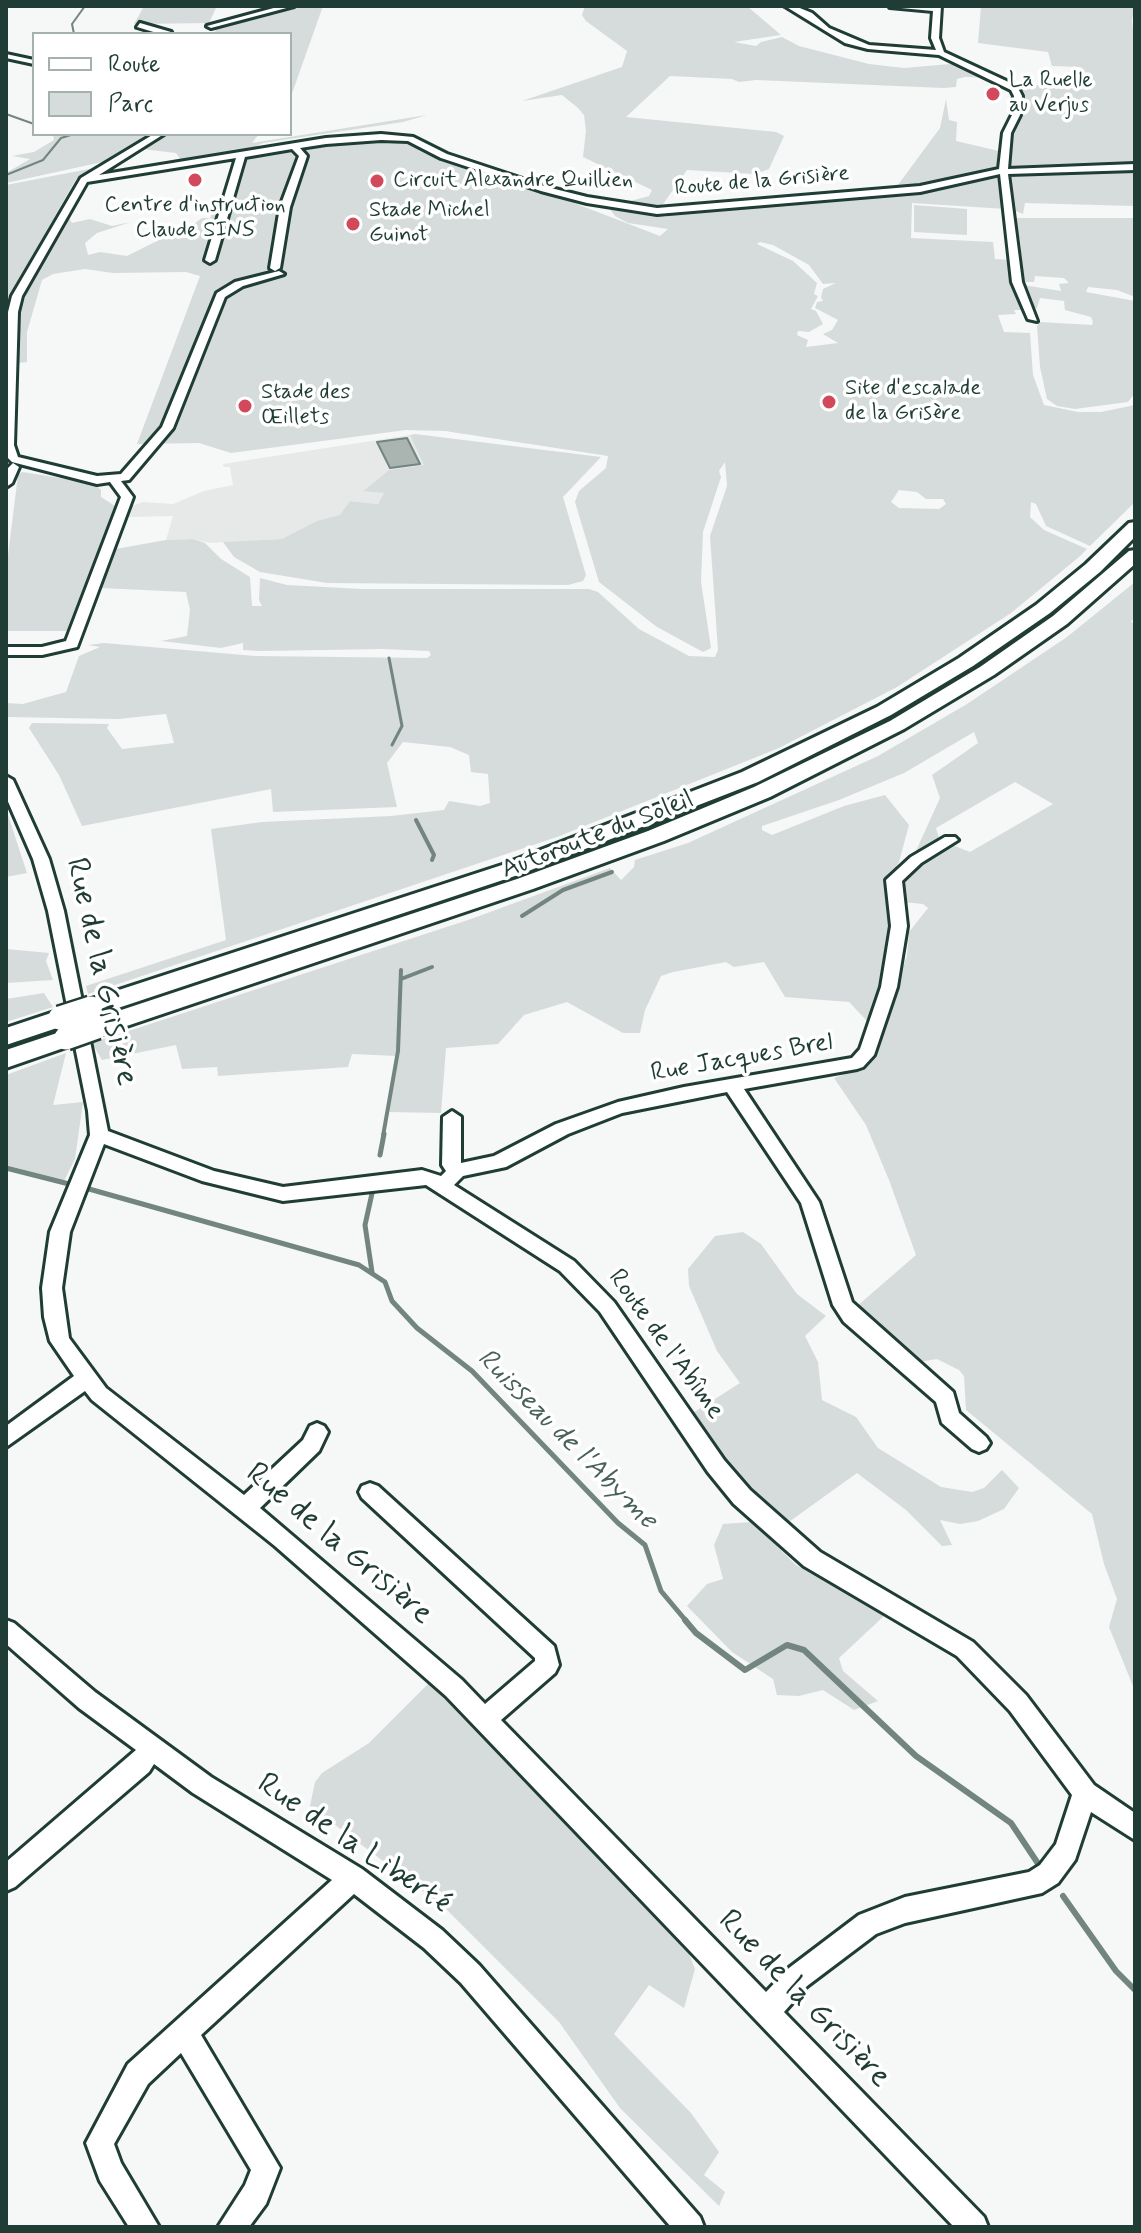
<!DOCTYPE html>
<meta charset="utf-8">
<style>
body{margin:0}
#map{position:relative;width:1141px;height:2233px;overflow:hidden;background:#f6f7f7;font-family:Mynerve,sans-serif}
canvas{display:block}
.frame{position:absolute;inset:0;border:8px solid #1f3d34;pointer-events:none}
.legend{position:absolute;left:32px;top:32px;width:260px;height:104px;box-sizing:border-box;background:#fff;border:2px solid #a5b1ae;margin:0;padding:10px 14px;list-style:none;font-size:24px;color:#1f3d34}
.legend li{display:flex;align-items:center;gap:16px;height:40px}
.legend b{width:40px;border:2px solid #a5b1ae}
</style>
<div id="map">
<canvas width="1141" height="2233"></canvas>
<div class="frame"></div>
<ul class="legend">
<li><b style="height:10px;background:#fff"></b>Route</li>
<li><b style="height:22px;background:#d6dcdb"></b>Parc</li>
</ul>
</div>
<script>
const context = document.querySelector('canvas').getContext('2d');
context.lineJoin = 'round';
function fill(path, color) { context.fillStyle = color; context.fill(path, 'evenodd'); }
const poly = rows => new Path2D(rows.map(r => 'M' + r).join(''));
function trace(path, color, width, dash) { context.strokeStyle = color; context.lineWidth = width; context.lineCap = dash ? 'butt' : 'round'; context.setLineDash(dash || []); context.stroke(path); }
function label(font, color, halo, rows, align = 'center') {
  context.font = font + ' Mynerve,sans-serif'; context.lineWidth = 7; context.setLineDash([]); context.textBaseline = 'middle'; context.strokeStyle = halo; context.fillStyle = color; for (const [text, x, y, turn = 0] of rows) {
    context.save(); context.translate(x, y); context.rotate((+turn || 0) * Math.PI / 180); context.textAlign = isNaN(turn) ? turn : align; if (halo) context.strokeText(text, 0, 0); context.fillText(text, 0, 0); context.restore();
  }
}
const built = poly([
 [410,435,425,465,389,470,364,490,384,493,378,504,350,501,341,515,282,539,210,543,193,539,166,540,173,516,129,517,130,507,143,502,173,504,204,491,233,485,230,467,224,467,223,464]
]);
const green = poly([
 [144,6,217,6,209,23,134,24],
 [296,6,323,6,290,99,290,34,214,34,218,26],
 [585,6,747,6,781,35,734,42,756,46,761,42,782,37,799,46,869,64,904,68,962,63,992,78,965,77,957,79,956,87,944,88,756,80,739,82,732,79,670,76,626,117,776,132,784,136,769,169,755,174,687,170,661,207,623,203,649,196,652,190,583,157,586,131,584,115,578,108,562,95,522,101,622,67,627,51,586,21,582,15],
 [981,6,1135,6,1132,20,1135,51,1134,162,1124,167,1037,170,1010,166,1013,132,1024,109,1020,86,1077,83,1081,67,1052,66,1048,52,978,43],
 [946,99,949,120,957,122,956,141,999,151,999,168,935,185,895,189,940,128],
 [427,115,403,122,263,143,257,146,258,152,183,163,176,153,142,149,164,134,259,134,252,143],
 [53,134,148,134,142,144,107,161,6,183,6,173,30,159,12,156,34,152,54,140],
 [402,137,660,236,668,229,628,223,615,216,609,208,666,217,670,213,918,192,999,173,1006,209,912,203,911,238,993,242,995,259,1011,260,1026,310,1014,310,1016,314,998,315,1004,332,1030,333,1033,375,1044,405,1078,412,1101,412,1135,405,1135,502,1090,546,1046,526,1036,504,1031,502,1030,517,1044,530,1087,549,1079,557,1011,613,897,687,779,748,557,837,88,994,86,986,226,940,211,829,262,822,391,816,444,810,449,801,480,806,490,803,488,774,471,772,469,755,450,747,403,742,387,763,397,807,273,812,271,789,82,826,59,775,29,728,32,723,109,724,107,728,122,749,174,743,166,714,118,719,6,717,6,703,23,704,66,692,79,656,100,647,88,645,104,643,255,656,427,658,431,655,429,651,383,649,259,651,243,650,243,643,221,648,161,641,187,636,190,610,186,592,101,588,116,549,166,540,193,539,205,543,221,559,250,577,252,606,262,606,259,600,260,578,287,585,362,589,589,589,598,592,639,629,689,656,715,657,718,650,710,536,727,486,725,462,719,471,721,477,703,532,701,582,711,648,703,652,657,627,599,582,575,502,579,491,606,468,608,456,445,431,406,430,231,453,199,443,137,444,200,276,186,272,113,273,85,269,53,274,42,280,27,332,27,362,18,363,21,311,27,292,69,218,72,223,90,219,112,226,131,222,97,233,85,243,88,255,100,252,127,256,161,239,154,237,155,231,166,229,183,232,202,218,210,218,224,189,231,184,216,233,245,157],
 [760,242,773,245,809,265,823,284,836,283,823,289,821,297,823,301,817,302,815,308,838,320,832,330,823,334,838,343,806,347,808,340,797,335,798,331,809,332,823,324,816,311,811,309,818,296,814,294,817,283,793,261,757,244],
 [899,490,917,492,926,499,943,499,946,504,939,509,899,508,891,502],
 [89,169,92,171,76,179,6,302,6,185],
 [1135,172,1135,206,1025,203,1023,214,1015,211,1010,175],
 [914,205,967,209,967,235,914,232],
 [1013,218,1135,218,1135,297,1117,290,1088,287,1086,292,1135,301,1135,393,1128,402,1075,409,1057,406,1047,399,1040,367,1037,326,1040,322,1092,325,1093,322,1091,317,1065,310,1064,301,1040,298,1037,308,1034,308,1023,285,1061,291,1059,284,1069,283,1064,278,1035,276,1034,282,1021,282,1019,266,1022,265,1020,239,1015,237],
 [415,434,601,457,563,497,586,575,583,581,568,585,327,583,260,572,234,557,223,542,282,539,317,521,340,515,350,501,378,504,384,493,363,491,389,470,424,465,410,435],
 [22,472,93,483,101,490,101,497,115,506,70,631,6,631,6,571,18,475],
 [1135,582,1135,616,1131,622,1135,624,1135,1691,1109,1627,1117,1599,1104,1564,1092,1514,966,1410,964,1376,959,1370,937,1359,919,1362,856,1307,916,1255,889,1180,866,1125,834,1078,862,1068,879,1034,907,956,909,932,928,908,923,904,903,902,902,884,915,866,935,853,952,845,970,852,1053,804,1015,782,936,828,939,838,915,853,940,798,932,775,978,743,974,732,904,773,839,800,762,826,762,830,772,835,844,806,885,795,909,825,899,862,891,876,889,943,884,951,880,990,870,1024,849,1002,785,997,764,962,734,967,726,962,673,972,661,976,645,1010,640,1033,623,1033,567,1002,524,1015,498,1044,446,1048,441,1113,389,1112,397,1056,352,1054,348,1067,218,1076,217,1067,182,1069,176,1045,102,1060,92,1043,471,919,610,868,621,880,634,867,635,860,688,843,878,756,967,704,1067,637],
 [6,809,27,873,6,877],
 [6,949,49,953,46,961,53,980,6,983],
 [44,993,53,1007,6,1022,6,999],
 [66,1053,53,1105,83,1102,75,1159,64,1181,6,1165,6,1075],
 [743,1232,761,1244,797,1294,826,1316,805,1336,818,1362,822,1400,856,1417,878,1448,941,1487,972,1492,984,1488,1002,1470,1019,1488,1004,1509,978,1521,960,1524,940,1520,952,1545,942,1546,906,1510,857,1473,786,1524,747,1492,693,1413,740,1383,717,1351,689,1286,688,1269,715,1236],
 [752,1522,796,1565,885,1615,839,1658,843,1671,878,1701,854,1710,823,1690,799,1696,777,1695,773,1679,732,1652,687,1606,707,1584,723,1579,714,1545,723,1524],
 [430,1682,683,1938,695,1969,684,2008,649,1985,614,2034,691,2113,719,2152,704,2175,725,2192,719,2206,620,2108,559,2022,444,1907,310,1806,315,1782,322,1773,369,1743]
]);
const water = poly([
 [407,438,420,464,390,468,377,442,407,438]
]);
const streamFar4 = poly([
 [74,34,72,24,85,6],
 [6,114,34,124],
 [6,175,43,160,61,138,74,134]
]);
const streamFar3 = poly([
 [389,658,402,726,392,745]
]);
const streamFar2 = poly([
 [416,820,434,855,432,860],
 [522,916,563,890,612,872],
 [401,979,432,967],
 [383,1136,398,1051,401,970]
]);
const streamFar1 = poly([
 [380,1155,384,1134],
 [6,1168,73,1185],
 [82,1187,359,1265,385,1282,392,1301,417,1328,472,1371,618,1523,645,1545,661,1591,687,1622],
 [372,1272,365,1225,373,1189]
]);
const stream = poly([
 [685,1620,696,1633,745,1670,787,1645,804,1650,916,1756,1011,1823,1041,1868],
 [1063,1896,1116,1971,1135,1990]
]);
const minor = poly([
 [281,6,294,6,211,28,207,26,281,6],
 [785,6,795,6,812,13,829,28,869,45,936,50,931,38,933,11,890,7,941,6,939,38,944,52,1017,86,1022,96,1020,115,1011,133,1008,169,1135,164,1135,170,1008,174,1022,282,1037,321,1028,319,1012,282,1000,174,920,192,657,214,587,203,541,191,441,158,408,141,381,140,326,144,300,148,307,156,290,207,280,268,275,271,270,268,280,207,299,156,292,149,245,157,215,260,210,263,205,260,236,158,87,182,22,296,18,312,14,445,18,457,97,476,121,474,162,427,217,293,235,282,279,271,284,274,243,286,225,297,173,428,129,480,121,481,133,497,77,647,42,655,6,655,6,647,42,647,66,641,121,497,110,482,97,484,12,462,6,456,6,356,8,312,12,296,81,178,154,134,164,134,99,175,326,138,381,134,413,137,447,154,547,187,587,197,657,208,920,186,999,169,1003,133,1012,115,1014,96,1011,90,939,55,868,49,845,43,785,6],
 [140,23,171,32,172,34,160,34,137,27,140,23],
 [6,54,34,60,34,64,6,58,6,54],
 [13,463,19,467,12,483,6,487,6,470,13,463],
 [6,776,13,780,49,859,64,911,108,1131,214,1171,283,1187,422,1170,441,1176,446,1171,442,1165,443,1117,452,1111,461,1117,461,1163,494,1156,556,1124,618,1102,684,1087,852,1058,860,1049,881,987,891,926,886,880,911,857,945,837,955,837,958,840,921,863,902,881,907,926,897,987,874,1055,863,1067,857,1069,744,1089,819,1202,852,1302,953,1392,959,1413,986,1437,990,1443,986,1449,979,1452,972,1449,942,1423,936,1402,844,1322,833,1305,801,1203,727,1092,622,1113,568,1134,506,1167,463,1176,454,1185,574,1261,614,1302,724,1460,750,1490,820,1552,973,1642,1026,1695,1094,1785,1135,1813,1135,1840,1091,1812,1075,1860,1058,1883,1042,1893,905,1923,876,1934,807,1986,784,2012,984,2217,988,2227,954,2227,446,1696,275,1546,92,1400,85,1391,6,1447,6,1426,74,1376,50,1341,44,1317,42,1288,50,1232,90,1135,88,1111,48,911,33,859,6,797,6,776],
 [104,1144,202,1181,283,1201,426,1185,560,1271,600,1312,708,1472,734,1504,804,1566,957,1656,1010,1711,1072,1795,1056,1844,1040,1865,1029,1872,905,1897,859,1915,789,1968,766,1992,501,1720,555,1673,559,1665,554,1646,378,1486,370,1483,362,1486,359,1492,362,1498,535,1658,535,1661,485,1704,462,1680,260,1508,319,1451,328,1432,324,1426,317,1423,310,1426,303,1440,244,1495,106,1388,69,1338,62,1288,70,1232,104,1144],
 [6,1620,14,1623,95,1692,211,1777,362,1869,442,1930,479,1965,700,2217,704,2227,671,2227,461,1983,424,1948,354,1894,201,2035,280,2168,266,2204,249,2227,218,2227,245,2185,251,2170,181,2053,148,2084,114,2144,121,2163,159,2227,129,2227,100,2181,86,2143,128,2064,332,1880,193,1793,154,1764,149,1772,15,1887,6,1891,6,1862,136,1750,79,1708,6,1644,6,1620]
]);
const highway = poly([
 [1135,522,1135,537,1100,572,1050,613,973,666,891,715,758,782,518,875,100,1014,82,1014,79,1008,82,1002,502,865,742,772,877,707,959,658,1036,605,1086,564,1129,523,1135,522],
 [1135,550,1135,564,1067,624,994,675,904,729,770,797,664,841,533,889,106,1033,97,1035,88,1033,85,1027,88,1021,517,879,648,831,754,787,890,721,980,667,1053,616,1129,551,1135,550],
 [60,1010,69,1012,72,1018,69,1024,6,1045,6,1028,60,1010],
 [66,1030,75,1032,78,1038,75,1044,6,1068,6,1050,66,1030]
]);
const highwayBridge = poly([
 [60,1018,91,1008],
 [66,1038,97,1027]
]);
const markers = [
 [993,94,8,"#d1495b"],
 [195,180,8,"#d1495b"],
 [377,181,8,"#d1495b"],
 [353,224,8,"#d1495b"],
 [829,402,8,"#d1495b"],
 [245,406,8,"#d1495b"]
];
const farPoinames = [
 ["La Ruelle",1009,81],
 ["au Verjus",1009,106],
 ["Circuit Alexandre Quillien",393,181],
 ["Centre d'instruction",195,206,"center"],
 ["Claude SINS",195,231,"center"],
 ["Stade Michel",369,211],
 ["Guinot",369,236],
 ["Site d'escalade",845,389],
 ["de la Grisère",845,414],
 ["Stade des",261,393],
 ["Œillets",261,418]
];
const farStreetnames = [
 ["Route de la Grisière",762,182,-5]
];
const streetNames = [
 ["Autoroute du Soleil",598,836,-21],
 ["Rue Jacques Brel",742,1059,-10],
 ["Route de l'Abîme",665,1345,54]
];
const waterNames = [
 ["Ruisseau de l'Abyme",566,1440,45]
];
const nearStreetnames = [
 ["Rue de la Grisière",100,972,77],
 ["Rue de la Grisière",338,1545,40],
 ["Rue de la Liberté",353,1845,34],
 ["Rue de la Grisière",803,2000,46]
];
fill(built, '#e6e9e8');
fill(green, '#d6dcdb');
fill(water, '#aab5b1');
trace(water, '#72857f', 2);
trace(streamFar4, '#72857f', 2);
trace(streamFar3, '#72857f', 3);
trace(streamFar2, '#72857f', 4);
trace(streamFar1, '#72857f', 5);
trace(stream, '#72857f', 6);
trace(minor, '#1f3d34', 6);
trace(highway, '#1f3d34', 6);
fill(minor, '#fff');
fill(highway, '#fff');
trace(highwayBridge, '#1f3d34', 28, []);
trace(highwayBridge, '#fff', 23);
for (const [x, y, r, color] of markers) { const dot = new Path2D(); dot.arc(x, y, r, 0, 2 * Math.PI); context.fillStyle = color; context.fill(dot); trace(dot, '#fff', 3); }
label('22px', '#1f3d34', '#fff', farPoinames, 'left');
label('22px', '#1f3d34', '#fff', farStreetnames);
label('26px', '#1f3d34', '#fff', streetNames);
label('italic 28px', '#49615a', '#fff', waterNames);
label('32px', '#1f3d34', '#fff', nearStreetnames);
</script>
